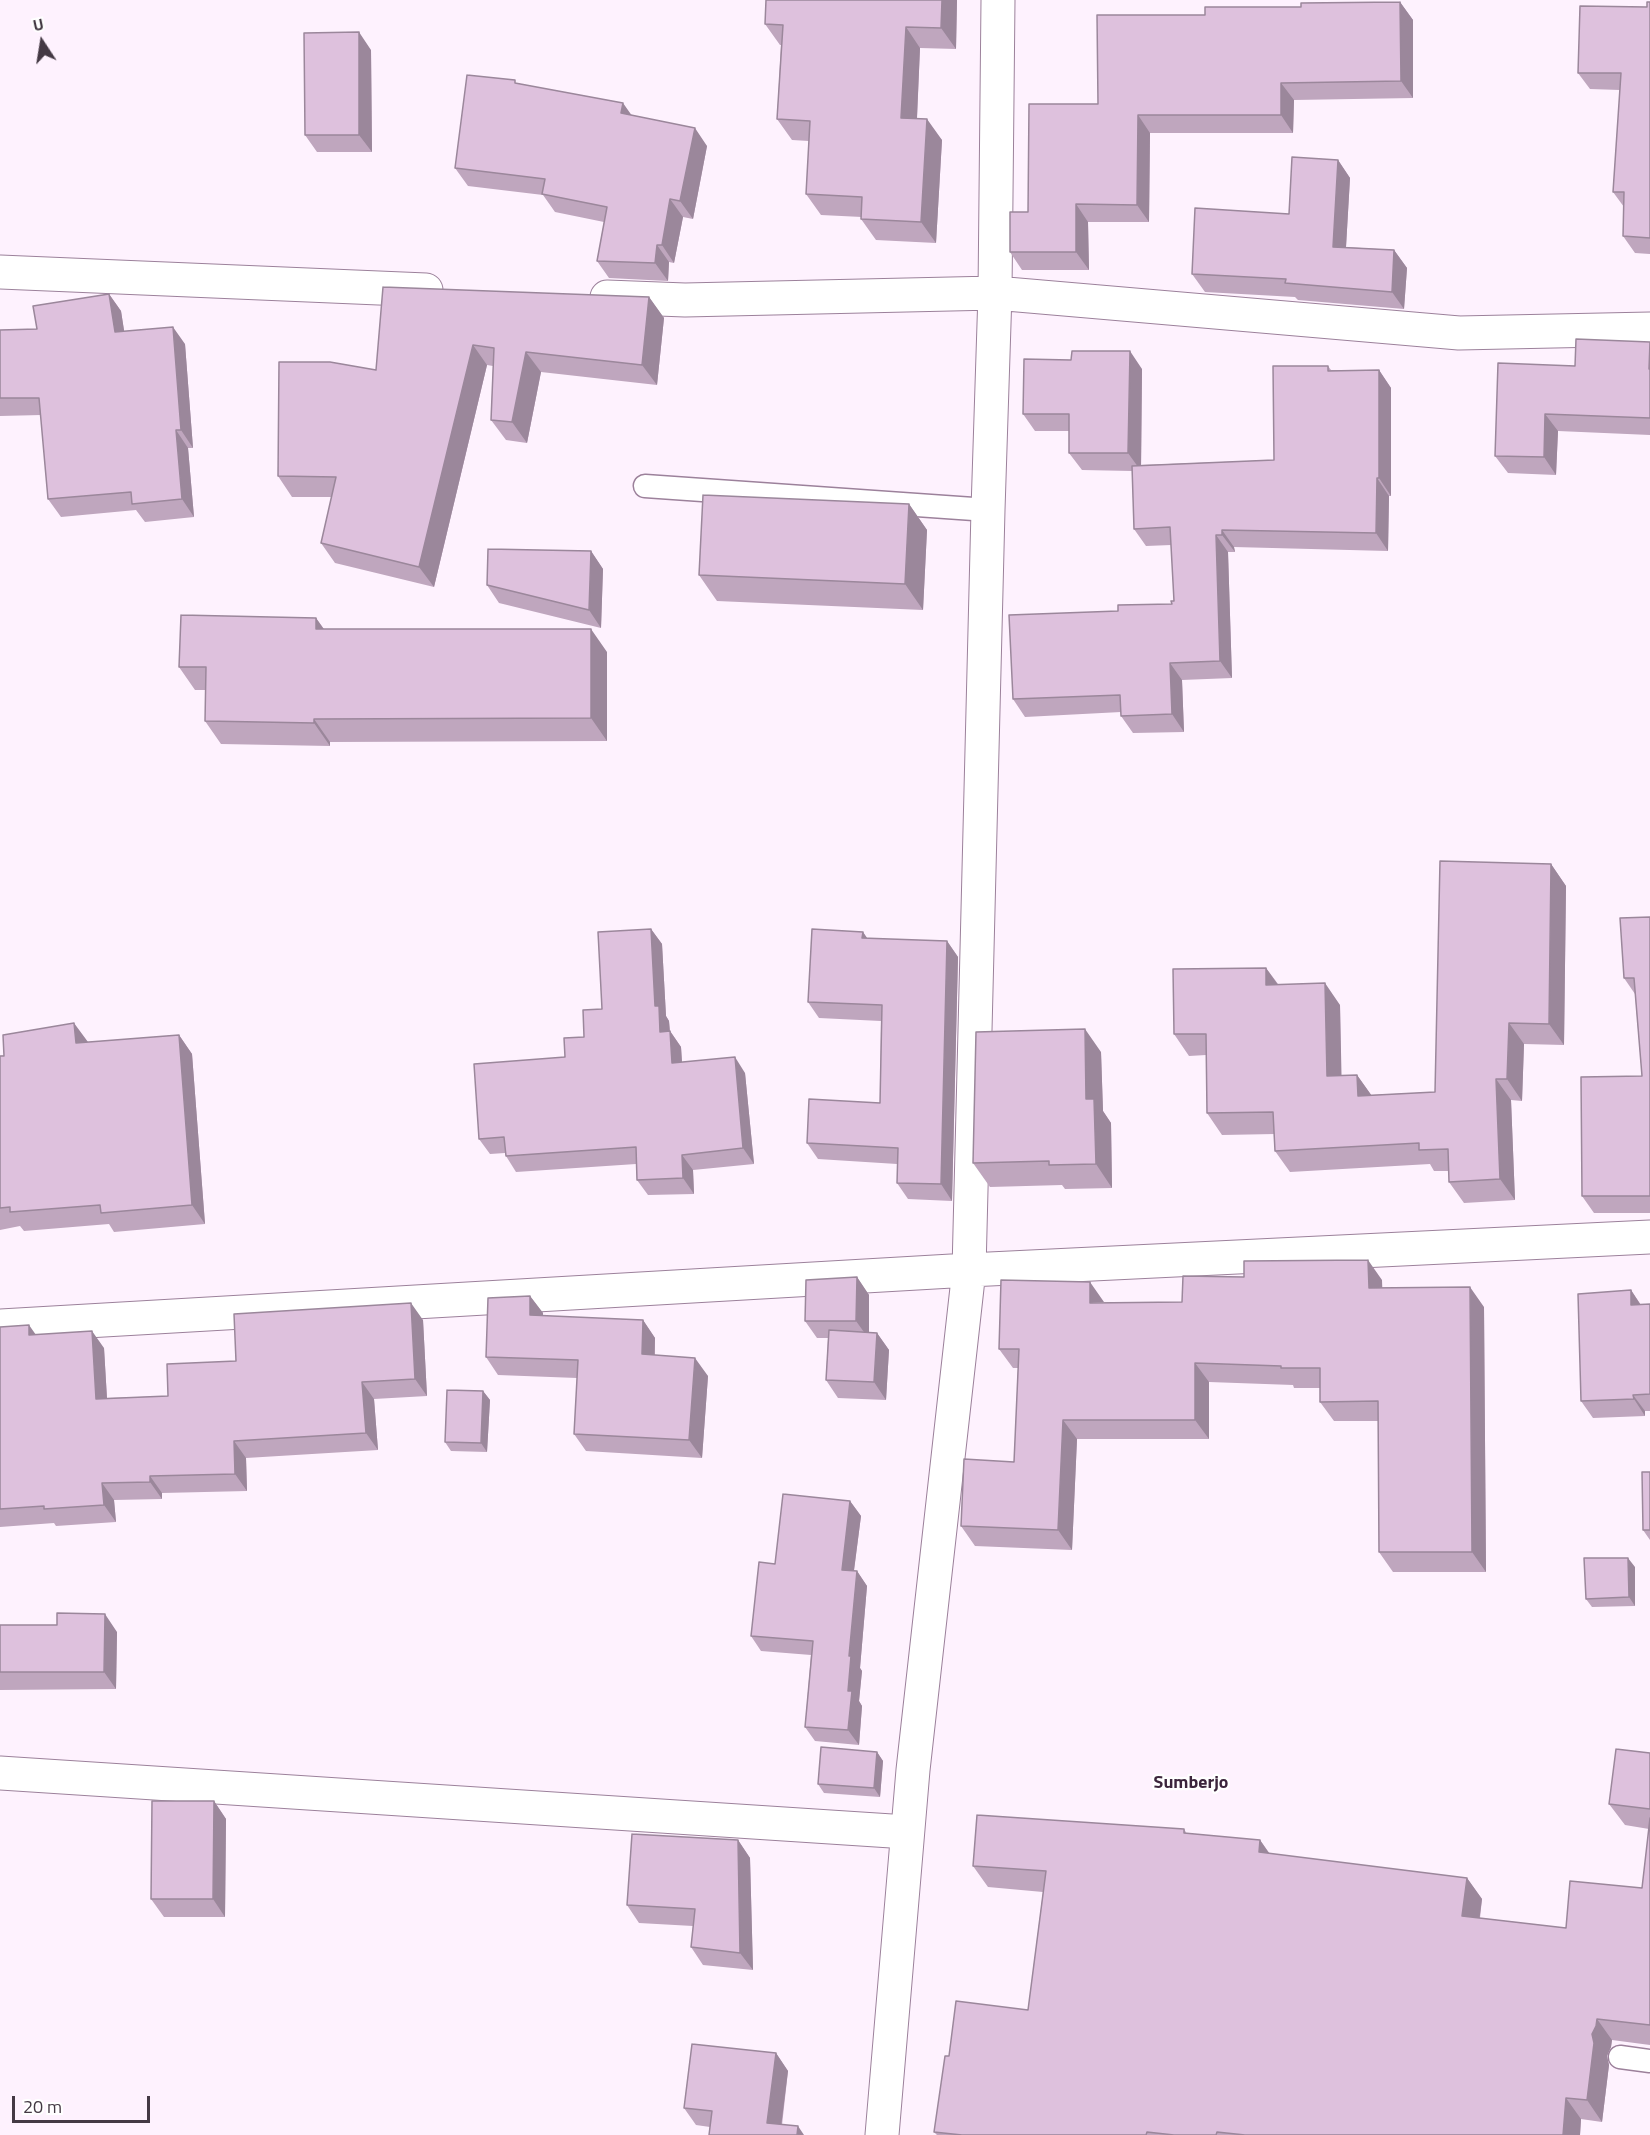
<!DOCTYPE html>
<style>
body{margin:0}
#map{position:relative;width:1650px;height:2135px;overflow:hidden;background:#fef2fe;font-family:"Titillium Web",sans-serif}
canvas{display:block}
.north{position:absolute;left:12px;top:12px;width:60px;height:60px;-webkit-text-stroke:4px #fff;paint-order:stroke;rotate:348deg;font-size:16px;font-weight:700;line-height:24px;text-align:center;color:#443944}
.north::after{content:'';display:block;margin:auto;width:21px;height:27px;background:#443944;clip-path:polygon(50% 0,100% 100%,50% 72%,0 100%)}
.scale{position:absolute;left:12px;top:2096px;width:138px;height:27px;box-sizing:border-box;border:3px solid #443944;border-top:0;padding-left:8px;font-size:18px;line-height:21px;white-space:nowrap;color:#443944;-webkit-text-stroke:4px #fff;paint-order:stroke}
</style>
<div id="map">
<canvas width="1650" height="2135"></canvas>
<div class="north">U</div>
<div class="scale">20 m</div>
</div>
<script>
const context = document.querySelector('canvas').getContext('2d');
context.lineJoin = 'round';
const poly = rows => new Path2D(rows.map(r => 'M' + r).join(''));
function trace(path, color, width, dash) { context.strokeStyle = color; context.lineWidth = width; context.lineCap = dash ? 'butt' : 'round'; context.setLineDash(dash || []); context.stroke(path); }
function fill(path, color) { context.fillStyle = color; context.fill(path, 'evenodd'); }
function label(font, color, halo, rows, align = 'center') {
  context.font = font + ' "Titillium Web",sans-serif'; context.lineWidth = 4.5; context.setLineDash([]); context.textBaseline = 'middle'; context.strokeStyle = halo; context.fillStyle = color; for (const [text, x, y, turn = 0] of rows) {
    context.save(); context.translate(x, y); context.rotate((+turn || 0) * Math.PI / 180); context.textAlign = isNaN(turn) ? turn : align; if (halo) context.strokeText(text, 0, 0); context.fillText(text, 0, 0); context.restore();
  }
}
const service = poly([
 [645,486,988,510],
 [1620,2057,1650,2061]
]);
const minor = poly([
 [0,272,426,290],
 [607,297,685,300,995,293,1459,333,1650,329],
 [0,1326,969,1270,1650,1237],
 [0,1773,907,1832],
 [882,2135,913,1770,969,1270,988,510,995,293,998,0]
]);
const wall = poly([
 [957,0,956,49,920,48,917,119,942,140,936,243,876,240,861,219,862,217,821,215,806,194,809,141,792,140,777,119,781,45,780,45,765,24],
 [1400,2,1413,20,1413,98,1294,100,1293,133,1150,133,1149,222,1088,222,1089,270,1022,270,1010,252,1028,212,1098,104,1205,15,1301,7],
 [1650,2,1650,254,1635,253,1623,236,1624,207,1613,192,1620,90,1590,89,1578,73,1647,7],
 [371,50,372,152,317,152,305,135],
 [517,83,631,115,707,146,693,219,683,217,674,263,669,262,668,281,609,278,597,261,604,222,555,212,543,195,468,186,455,168],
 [1338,160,1350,178,1346,247,1394,250,1407,268,1404,309,1298,300,1295,297,1205,292,1192,274,1289,214],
 [109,294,121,311,124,331,185,344,193,448,188,448,194,517,145,522,136,510,61,517,48,499,41,415,0,416,0,330,37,329],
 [649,297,664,318,657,385,541,372,527,443,506,440,491,420,493,366,487,365,434,587,335,563,321,543,332,497,292,497,278,476,376,370],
 [1650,342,1650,435,1558,431,1556,475,1508,473,1495,456,1575,366],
 [1071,360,1142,369,1141,465,1274,460,1328,366,1331,370,1379,370,1391,388,1391,496,1389,496,1388,551,1234,547,1235,552,1228,552,1232,678,1182,680,1184,732,1133,733,1121,716,1121,712,1025,717,1013,699,1118,611,1172,604,1174,601,1171,545,1146,546,1134,529,1132,471,1082,470,1069,453,1069,431,1035,431,1023,414],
 [909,504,927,530,923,610,717,601,699,575],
 [591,551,603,569,601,628,499,603,487,585],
 [316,618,324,629,607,652,607,741,330,742,330,746,221,744,205,721,205,690,195,690,179,667],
 [1551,864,1566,886,1564,1045,1524,1044,1522,1101,1511,1100,1515,1200,1464,1203,1449,1182,1449,1171,1434,1171,1430,1164,1290,1172,1275,1151,1275,1134,1222,1135,1207,1113,1206,1055,1189,1056,1174,1034,1266,968,1278,984,1340,1005,1341,1075,1357,1075,1371,1095,1435,1092],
 [1650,917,1650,1213,1594,1213,1582,1196,1642,1076,1635,994,1624,978],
 [651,929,662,944,666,1016,669,1021,670,1031,681,1047,682,1062,745,1073,754,1164,693,1170,694,1194,648,1195,637,1180,636,1164,516,1172,506,1156,505,1153,490,1154,479,1139,584,1037],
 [863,932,867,939,947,941,958,957,952,1201,908,1199,897,1183,897,1164,818,1159,807,1143,880,1103,881,1021,819,1018,808,1002],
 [179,1035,192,1054,205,1224,114,1232,109,1224,24,1231,20,1226,0,1230,0,1056,88,1042],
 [1101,1052,1103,1111,1111,1123,1112,1188,1065,1189,1062,1185,990,1187,973,1163],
 [857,1277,869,1295,869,1332,877,1333,889,1350,886,1400,838,1398,826,1380,828,1338,817,1338,805,1321],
 [1382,1280,1382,1288,1484,1307,1486,1572,1393,1572,1379,1552,1378,1421,1334,1421,1320,1402,1320,1388,1294,1388,1293,1385,1209,1382,1209,1439,1077,1439,1072,1550,975,1546,961,1526,1014,1462,1018,1368,1013,1368,999,1349,1104,1303,1182,1302],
 [1631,1290,1641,1305,1650,1304,1650,1411,1645,1411,1645,1416,1593,1418,1581,1401],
 [530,1296,543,1313,543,1316,643,1320,655,1338,655,1355,708,1376,702,1458,586,1451,574,1434,577,1378,498,1375,486,1357],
 [423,1320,427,1396,374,1399,378,1450,246,1458,247,1491,162,1493,162,1499,114,1500,116,1522,56,1526,54,1523,0,1527,0,1327,36,1335,104,1348,107,1398,168,1396,236,1361],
 [483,1391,490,1400,487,1452,451,1451,445,1442],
 [1650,1472,1650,1540,1643,1530],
 [850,1501,861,1516,854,1571,857,1571,867,1586,860,1668,862,1671,859,1701,862,1706,859,1745,815,1741,805,1727,811,1655,761,1651,751,1636,775,1564],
 [1635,1567,1635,1606,1592,1607,1586,1599],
 [0,1625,57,1625,117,1632,116,1689,0,1690],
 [877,1752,883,1761,880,1797,824,1793,818,1784],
 [1650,1753,1650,2045,1612,2040,1611,2047,1607,2056,1609,2065,1602,2122,1581,2119,1580,2135,937,2135,934,2132,949,2056,1028,2010,1043,1892,988,1887,973,1866,1184,1829,1187,1834,1260,1840,1270,1854,1467,1878,1482,1899,1480,1918,1566,1928,1642,1888,1649,1829,1625,1825,1609,1804],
 [214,1801,226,1819,225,1917,164,1917,151,1899],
 [738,1840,750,1858,753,1970,703,1965,691,1947,693,1926,639,1923,627,1905],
 [776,2053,788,2071,782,2125,710,2127,696,2125,684,2108]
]);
const shadedWall = poly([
 [942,0,957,0,956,49,941,28],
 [1400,2,1413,20,1413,98,1401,81],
 [906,27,920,48,916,139,901,118],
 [359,32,371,50,372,152,359,135],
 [1281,83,1294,100,1293,133,1281,115],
 [623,103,635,120,621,113],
 [1138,115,1150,133,1149,222,1137,205],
 [927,119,942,140,936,243,921,222],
 [695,128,707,146,693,219,680,201],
 [1338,160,1350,178,1345,264,1333,247],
 [670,199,683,217,674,263,662,245],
 [1076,204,1088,222,1089,270,1076,252],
 [657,245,669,262,668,281,655,263],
 [1394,250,1407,268,1404,309,1392,292],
 [109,294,121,311,127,349,115,332],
 [649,297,664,318,657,385,642,365],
 [173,327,185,344,193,448,181,430],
 [1650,342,1650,371,1649,369],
 [473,345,487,365,434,587,419,567],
 [1130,351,1142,369,1141,471,1128,453],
 [526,352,541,372,527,443,512,422],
 [1379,370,1391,388,1391,496,1379,478],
 [1545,414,1558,431,1556,475,1544,457],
 [176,430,188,448,194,517,182,499],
 [1377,478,1389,496,1388,551,1376,533],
 [909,504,927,530,923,610,905,584],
 [1222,530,1234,547,1235,552,1222,535],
 [1216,535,1228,552,1232,678,1220,661],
 [591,551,603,569,601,628,589,610],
 [316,618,332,641,316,629],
 [591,629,607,652,607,741,591,718],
 [1170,663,1182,680,1184,732,1172,714],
 [314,719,330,742,330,746,314,723],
 [1551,864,1566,886,1564,1045,1549,1024],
 [651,929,662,944,666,1016,669,1021,671,1048,660,1032,655,1006],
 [863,932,874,948,862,938],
 [947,941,958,957,952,1201,941,1184],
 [1266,968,1281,989,1266,985],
 [1325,983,1340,1005,1342,1098,1327,1076],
 [74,1023,88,1042,89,1062,76,1043],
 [1509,1023,1524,1044,1522,1101,1507,1079],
 [1085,1029,1101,1052,1103,1111,1111,1123,1112,1188,1096,1164,1086,1099],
 [670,1031,681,1047,683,1079,672,1063],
 [179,1035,192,1054,205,1224,192,1205],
 [735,1057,745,1073,754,1164,743,1148],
 [1357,1075,1372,1096,1358,1096],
 [1496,1079,1511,1100,1515,1200,1500,1179],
 [682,1155,693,1170,694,1194,683,1178],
 [1368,1260,1382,1280,1383,1308,1369,1288],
 [857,1277,869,1295,869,1339,856,1321],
 [1090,1282,1104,1302,1090,1303],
 [1470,1287,1484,1307,1486,1572,1472,1552],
 [1631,1290,1642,1307,1631,1305],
 [530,1296,543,1313,542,1333,530,1315],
 [411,1303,423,1320,427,1396,415,1379],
 [643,1320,655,1338,654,1371,642,1354],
 [29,1325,41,1342,29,1335],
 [92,1331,104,1348,108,1416,96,1399],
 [877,1333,889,1350,886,1400,874,1382],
 [695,1358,708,1376,702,1458,689,1440],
 [1195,1363,1209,1382,1209,1439,1195,1420],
 [362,1382,374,1399,378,1450,366,1433],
 [483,1391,490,1400,487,1452,481,1443],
 [1633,1395,1645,1411,1645,1416,1634,1399],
 [1063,1420,1077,1439,1072,1550,1058,1530],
 [234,1441,246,1458,247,1491,235,1474],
 [150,1476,162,1493,162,1499,150,1482],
 [102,1483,114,1500,116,1522,104,1505],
 [850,1501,861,1516,852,1585,842,1570],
 [1628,1558,1635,1567,1635,1606,1629,1597],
 [857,1571,867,1586,860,1668,862,1671,859,1701,862,1706,859,1745,848,1730,848,1691,849,1656],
 [105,1614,117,1632,116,1689,104,1672],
 [877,1752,883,1761,880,1797,874,1788],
 [214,1801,226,1819,225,1917,213,1899],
 [738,1840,750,1858,753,1970,740,1953],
 [1260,1840,1275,1862,1259,1852],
 [1467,1878,1482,1899,1477,1937,1462,1916],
 [1597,2019,1612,2040,1611,2047,1607,2056,1609,2065,1602,2122,1587,2100,1592,2034],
 [776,2053,788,2071,780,2135,767,2123],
 [1566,2098,1581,2119,1580,2135,1563,2135],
 [798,2126,804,2135,797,2135]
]);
const building = poly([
 [766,0,942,0,941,28,906,27,901,118,927,119,921,222,861,219,862,197,806,194,810,121,777,119,783,25,765,24,766,0],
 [1400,2,1401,81,1281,83,1281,115,1138,115,1137,205,1076,204,1076,252,1010,252,1010,212,1028,212,1029,104,1098,104,1097,15,1205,15,1205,7,1301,7,1301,3,1400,2],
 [1647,2,1650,2,1650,238,1623,236,1624,192,1613,192,1621,73,1578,73,1580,6,1647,7,1647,2],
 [359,32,359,135,305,135,304,33,359,32],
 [467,75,515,80,515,83,623,103,621,113,695,128,680,201,670,199,662,245,657,245,655,263,597,261,607,207,542,194,545,179,455,168,467,75],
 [1292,157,1338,160,1333,247,1394,250,1392,292,1285,283,1286,279,1192,274,1195,208,1289,214,1292,157],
 [383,287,649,297,642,365,526,352,512,422,491,420,494,348,473,345,419,567,321,543,336,477,278,476,279,362,330,362,376,370,383,287],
 [109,294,115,332,173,327,181,430,176,430,182,499,132,504,131,492,48,499,39,398,0,398,0,330,37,329,33,306,109,294],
 [1576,339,1650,342,1649,369,1650,369,1650,418,1545,414,1544,457,1495,456,1498,363,1575,366,1576,339],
 [1072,351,1130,351,1128,453,1069,453,1069,414,1023,414,1024,359,1071,360,1072,351],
 [1273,366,1328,366,1328,371,1379,370,1379,478,1377,478,1376,533,1222,530,1222,535,1216,535,1220,661,1170,663,1172,714,1121,716,1120,695,1013,699,1009,615,1118,611,1118,605,1172,604,1171,601,1174,601,1170,527,1134,529,1132,466,1274,460,1273,366],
 [703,495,909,504,905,584,699,575,703,495],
 [488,549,591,551,589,610,487,585,488,549],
 [181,615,316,618,316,629,591,629,591,718,314,719,314,723,205,721,206,667,179,667,181,615],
 [1440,861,1551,864,1549,1024,1509,1023,1507,1079,1496,1079,1500,1179,1449,1182,1448,1149,1419,1150,1419,1143,1275,1151,1273,1112,1207,1113,1206,1034,1174,1034,1173,969,1266,968,1266,985,1325,983,1327,1076,1357,1075,1358,1096,1435,1092,1440,861],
 [1650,917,1650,1196,1582,1196,1581,1077,1642,1076,1634,978,1624,978,1620,918,1650,917],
 [651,929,655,1006,659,1006,660,1032,670,1031,672,1063,735,1057,743,1148,682,1155,683,1178,637,1180,636,1147,506,1156,504,1137,479,1139,474,1064,565,1057,564,1038,584,1037,583,1010,602,1009,598,932,651,929],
 [812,929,863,932,862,938,947,941,941,1184,897,1183,898,1148,807,1143,809,1099,880,1103,882,1005,808,1002,812,929],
 [74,1023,76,1043,179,1035,192,1205,101,1213,100,1205,10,1212,10,1207,0,1208,0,1056,4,1056,3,1035,74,1023],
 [1085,1029,1086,1099,1094,1099,1096,1164,1049,1165,1049,1161,973,1163,976,1032,1085,1029],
 [1368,1260,1369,1288,1470,1287,1472,1552,1379,1552,1378,1401,1320,1402,1320,1368,1281,1368,1281,1366,1195,1363,1195,1420,1063,1420,1058,1530,961,1526,964,1459,1014,1462,1019,1349,999,1349,1001,1280,1090,1282,1090,1303,1182,1302,1183,1276,1244,1277,1244,1261,1368,1260],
 [857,1277,856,1321,805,1321,806,1280,857,1277],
 [1631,1290,1631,1305,1650,1304,1650,1394,1633,1395,1634,1399,1581,1401,1578,1294,1631,1290],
 [530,1296,530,1315,643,1320,642,1354,695,1358,689,1440,574,1434,578,1360,486,1357,488,1298,530,1296],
 [411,1303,415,1379,362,1382,366,1433,234,1441,235,1474,150,1476,150,1482,102,1483,104,1505,44,1509,44,1506,0,1509,0,1327,29,1325,29,1335,92,1331,96,1399,168,1396,167,1364,236,1361,234,1314,411,1303],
 [829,1330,877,1333,874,1382,826,1380,829,1330],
 [447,1390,483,1391,481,1443,445,1442,447,1390],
 [1642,1472,1650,1472,1650,1530,1643,1530,1642,1472],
 [783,1494,850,1501,842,1570,857,1571,849,1656,851,1656,848,1691,852,1691,848,1730,805,1727,813,1641,751,1636,759,1562,775,1564,783,1494],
 [1584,1558,1628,1558,1629,1597,1586,1599,1584,1558],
 [57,1613,105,1614,104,1672,0,1672,0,1625,57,1625,57,1613],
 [821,1747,877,1752,874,1788,818,1784,821,1747],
 [1616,1749,1650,1753,1650,1809,1609,1804,1616,1749],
 [152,1801,214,1801,213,1899,151,1899,152,1801],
 [977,1815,1184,1829,1184,1833,1260,1840,1259,1852,1467,1878,1462,1916,1566,1928,1570,1881,1642,1888,1650,1818,1650,2025,1597,2019,1596,2026,1592,2034,1594,2043,1587,2100,1566,2098,1563,2135,1245,2135,1217,2132,1216,2135,1174,2135,1147,2132,1146,2135,962,2135,934,2132,945,2056,949,2056,956,2001,1028,2010,1046,1871,973,1866,977,1815],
 [632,1834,738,1840,740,1953,691,1947,695,1909,627,1905,632,1834],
 [692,2044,776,2053,767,2123,798,2126,797,2135,709,2135,712,2111,684,2108,692,2044]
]);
const quarterNames = [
 ["Sumberjo",1191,1784]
];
trace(service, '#9c819b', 25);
trace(minor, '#9c819b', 35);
trace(service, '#fff', 22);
trace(minor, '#fff', 33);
fill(wall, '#bfa6be');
fill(shadedWall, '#9b879b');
fill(building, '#dec1dd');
trace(building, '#9b879b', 1.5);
label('bold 18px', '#3c253c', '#fff', quarterNames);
</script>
